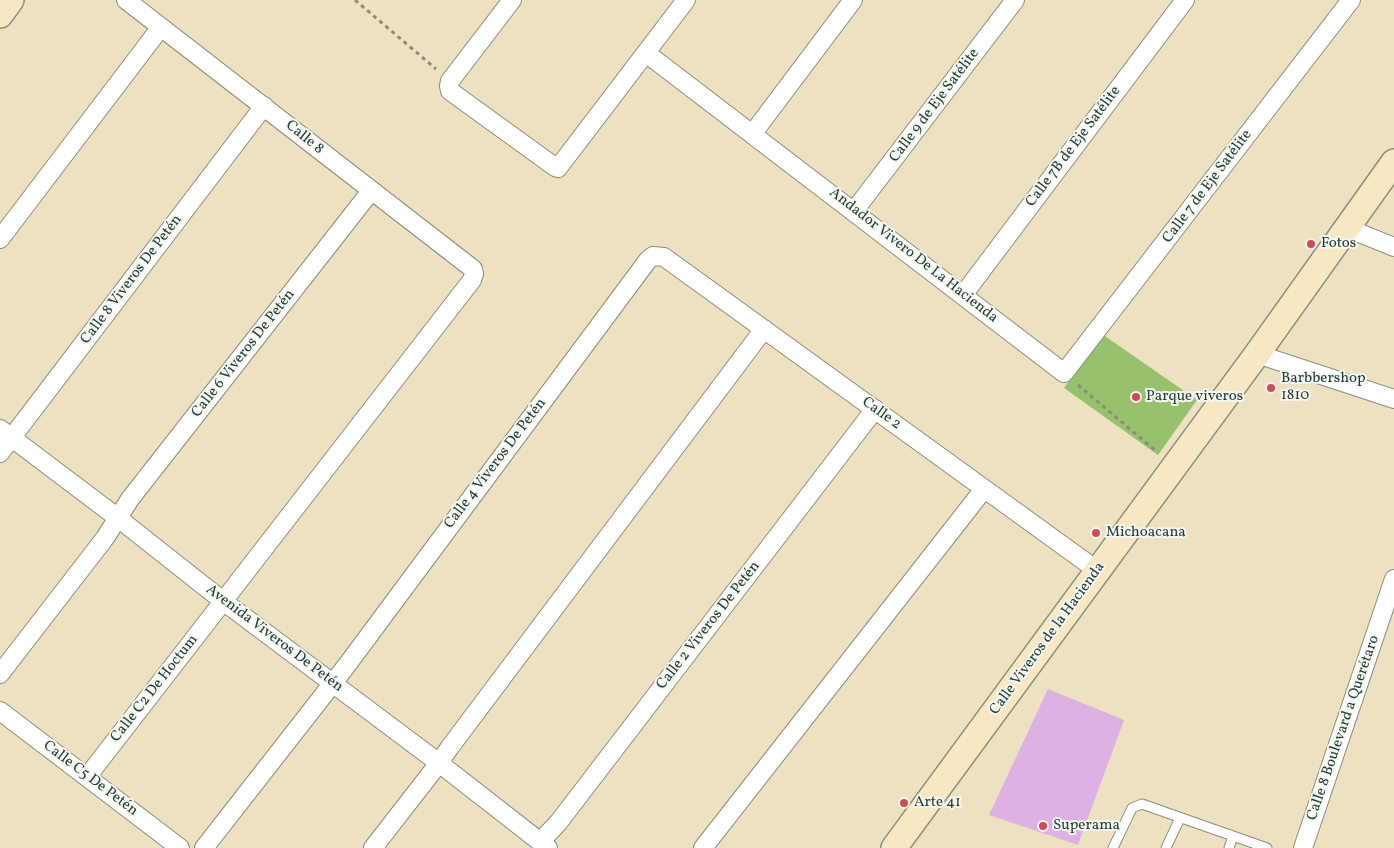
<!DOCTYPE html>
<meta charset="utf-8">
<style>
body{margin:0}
canvas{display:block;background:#ede1c1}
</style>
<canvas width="1394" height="848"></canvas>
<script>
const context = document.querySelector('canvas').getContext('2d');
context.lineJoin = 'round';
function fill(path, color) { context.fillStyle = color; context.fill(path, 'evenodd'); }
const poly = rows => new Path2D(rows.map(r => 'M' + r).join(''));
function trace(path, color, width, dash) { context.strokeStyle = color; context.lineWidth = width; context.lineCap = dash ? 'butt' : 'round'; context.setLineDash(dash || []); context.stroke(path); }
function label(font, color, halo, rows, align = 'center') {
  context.font = font + ' Vollkorn,serif'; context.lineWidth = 4; context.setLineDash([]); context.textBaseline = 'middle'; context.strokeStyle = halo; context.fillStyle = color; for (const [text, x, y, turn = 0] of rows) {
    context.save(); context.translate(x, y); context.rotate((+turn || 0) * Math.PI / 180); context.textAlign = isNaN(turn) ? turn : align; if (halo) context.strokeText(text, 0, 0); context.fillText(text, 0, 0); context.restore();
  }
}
const green = poly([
 [1102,334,1197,400,1158,455,1064,388]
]);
const building = poly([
 [1048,689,1124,720,1078,845,989,815]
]);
const path = poly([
 [355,0,436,69],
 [1078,385,1157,452]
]);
const lane = poly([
 [1113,848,1132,808,1142,804,1267,848],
 [1166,848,1180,818],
 [1229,848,1233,836]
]);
const street = poly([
 [512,0,450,81,449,86,450,91,555,167,558,168,686,0],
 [646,53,1064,373,1351,0],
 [753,133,853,0],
 [854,211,1015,0],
 [1347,228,1394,247],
 [0,239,161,27],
 [963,295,1185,0],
 [1257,354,1394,399],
 [0,429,118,518,223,601,439,763,548,848],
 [0,453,264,106],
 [0,674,105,538,130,499,371,191],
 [0,711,180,848],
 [87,777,472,280,474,274,473,269,126,0],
 [540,842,558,823,875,409],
 [204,848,347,665,648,260,653,256,664,257,1098,571],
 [373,848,439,763,450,747,764,329],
 [703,848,984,489],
 [1303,848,1394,579]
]);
const secondary = poly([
 [0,15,11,0],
 [894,848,1257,354,1394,162]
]);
const markers = [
 [1311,244,5,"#d1495b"],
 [1271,388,5,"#d1495b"],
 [1136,397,5,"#d1495b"],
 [1096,533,5,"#d1495b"],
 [904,803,5,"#d1495b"],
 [1043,826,5,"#d1495b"]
];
const streetNames = [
 ["Calle 9 de Eje Satélite",935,106,-53],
 ["Calle 8",304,138,39],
 ["Calle 7B de Eje Satélite",1074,147,-53],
 ["Calle 7 de Eje Satélite",1208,187,-53],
 ["Andador Vivero De La Hacienda",913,256,38],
 ["Calle 8 Viveros De Petén",132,280,-53],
 ["Calle 6 Viveros De Petén",244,354,-52],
 ["Calle 2",881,414,36],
 ["Calle 4 Viveros De Petén",496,464,-53],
 ["Calle 2 Viveros De Petén",709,626,-52],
 ["Avenida Viveros De Petén",274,639,37],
 ["Calle Viveros de la Hacienda",1048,639,-54],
 ["Calle C2 De Hoctum",155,689,-52],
 ["Calle 8 Boulevard a Querétaro",1344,728,-71],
 ["Calle C5 De Petén",90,779,37]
];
const poiNames = [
 ["Fotos",1321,244],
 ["Barbbershop",1281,379],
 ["1810",1281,396],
 ["Parque viveros",1146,397],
 ["Michoacana",1106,533],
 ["Arte 41",914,803],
 ["Superama",1053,826]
];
fill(green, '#98c16d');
fill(building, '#deb1e4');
trace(lane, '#868f7a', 11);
trace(street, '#868f7a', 20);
trace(secondary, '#868f7a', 28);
trace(path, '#868f7a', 3, [4, 4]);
trace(lane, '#fff', 9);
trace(street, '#fff', 18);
trace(secondary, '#f7e8c3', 25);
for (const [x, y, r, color] of markers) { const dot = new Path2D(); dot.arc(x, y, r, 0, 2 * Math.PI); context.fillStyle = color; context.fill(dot); trace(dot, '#f6f6f2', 2); }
label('15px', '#1f3d34', '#f6f6f2', streetNames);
label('15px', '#1f3d34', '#f6f6f2', poiNames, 'left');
</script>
